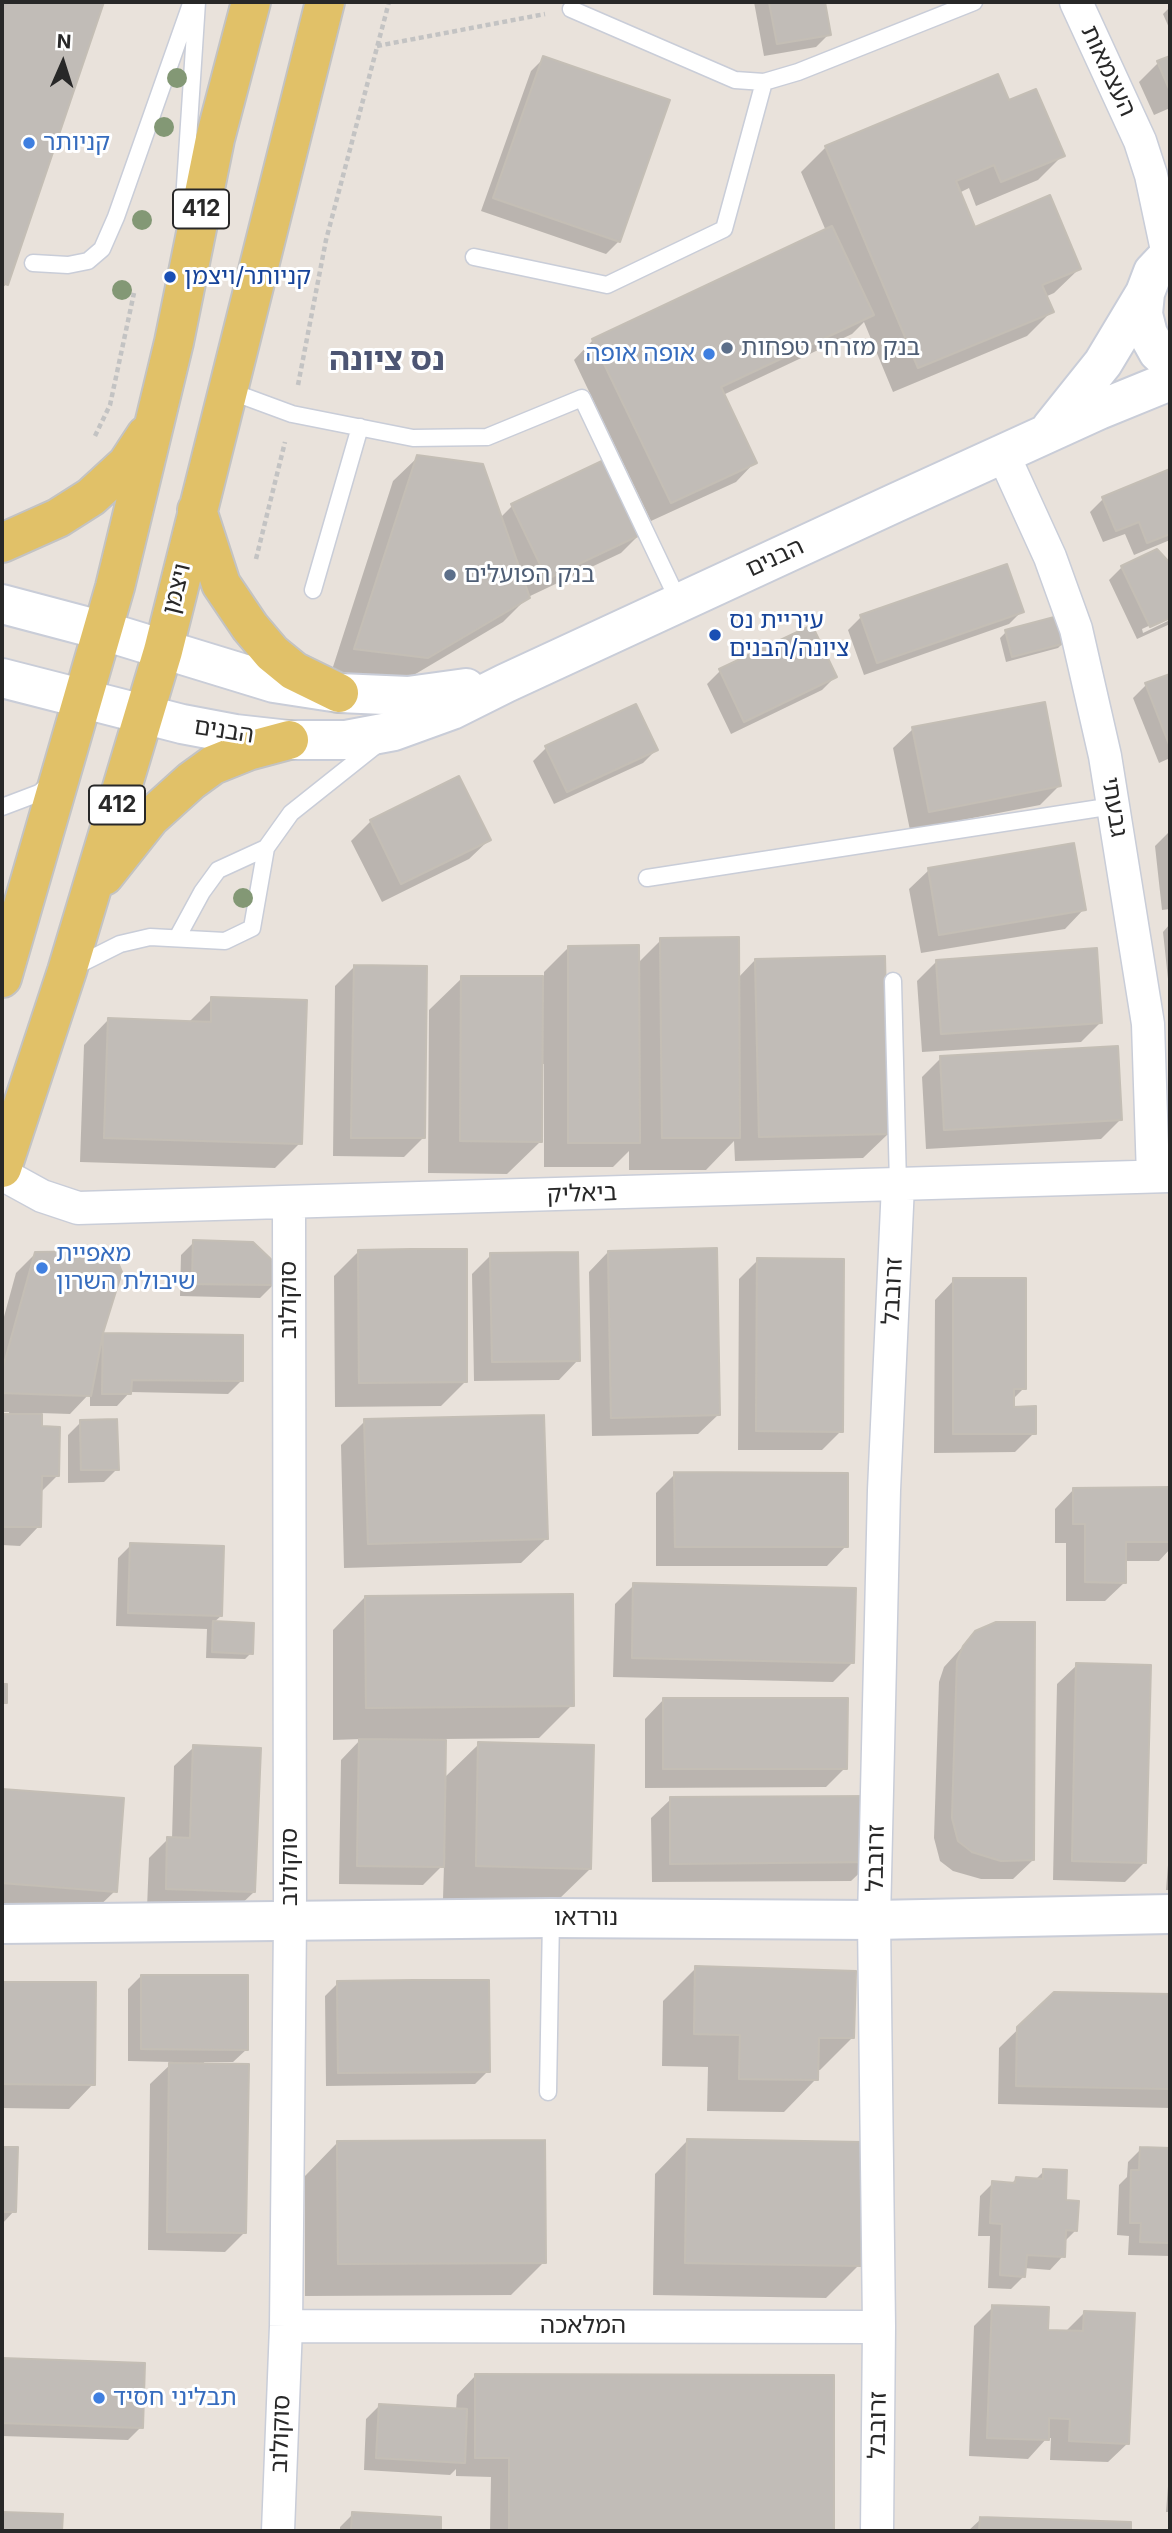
<!DOCTYPE html>
<meta charset="utf-8">
<style>
body{margin:0}
#map{position:relative;width:1172px;height:2533px;overflow:hidden;background:#e9e2db;font-family:Inter,sans-serif}
canvas{display:block}
.frame{position:absolute;inset:0;border:4px solid #282828;pointer-events:none}
.north{position:absolute;left:28px;top:28px;width:70px;height:70px;-webkit-text-stroke:5px #fff;paint-order:stroke;rotate:3deg;font-size:19px;font-weight:700;line-height:28px;text-align:center;color:#282828}
.north::after{content:'';display:block;margin:auto;width:24px;height:32px;background:#282828;clip-path:polygon(50% 0,100% 100%,50% 72%,0 100%)}
</style>
<div id="map">
<canvas width="1172" height="2533"></canvas>
<div class="frame"></div>
<div class="north">N</div>
</div>
<script>
const context = document.querySelector('canvas').getContext('2d');
context.lineJoin = 'round';
function fill(path, color) { context.fillStyle = color; context.fill(path, 'evenodd'); }
const poly = rows => new Path2D(rows.map(r => 'M' + r).join(''));
function trace(path, color, width, dash) { context.strokeStyle = color; context.lineWidth = width; context.lineCap = dash ? 'butt' : 'round'; context.setLineDash(dash || []); context.stroke(path); }
function label(font, color, halo, rows, align = 'center') {
  context.font = font + ' Inter,"Noto Sans Hebrew",sans-serif'; context.lineWidth = 6; context.setLineDash([]); context.textBaseline = 'middle'; context.strokeStyle = halo; context.fillStyle = color; for (const [text, x, y, turn = 0] of rows) {
    context.save(); context.translate(x, y); context.rotate((+turn || 0) * Math.PI / 180); context.textAlign = isNaN(turn) ? turn : align; if (halo) context.strokeText(text, 0, 0); context.fillText(text, 0, 0); context.restore();
  }
}
const shadow = poly([
 [2,2,102,2,6,284,2,289],
 [754,2,824,2,829,34,816,47,764,56],
 [1170,7,1170,30,1163,14],
 [1170,57,1170,108,1154,115,1139,82,1158,63],
 [544,58,619,241,606,254,481,211,531,71],
 [1008,103,1063,155,1038,180,976,206,969,188,959,193,974,229,1079,269,1054,293,1045,297,1051,312,1027,336,893,392,864,322,852,334,723,395,755,462,736,482,651,521,574,360,593,340,826,231,801,172,826,147],
 [418,457,500,518,512,506,640,534,621,553,528,597,503,622,402,682,331,673,393,481],
 [1170,471,1170,540,1134,555,1125,534,1103,542,1090,512,1103,499],
 [1156,551,1170,566,1170,616,1142,629,1143,633,1170,620,1170,624,1137,639,1109,580,1122,567],
 [1022,611,1009,624,864,675,848,630,861,617],
 [1006,632,1064,642,1058,648,1006,662,1000,638],
 [720,671,835,677,822,690,731,734,707,684],
 [1170,675,1170,758,1159,763,1133,698,1146,685],
 [913,729,1059,786,1040,805,910,830,893,748],
 [546,748,656,750,643,763,554,804,533,761],
 [371,821,489,840,469,859,382,902,351,841],
 [1168,833,1170,833,1170,909,1162,910,1155,846],
 [929,870,1084,909,1065,929,921,953,909,889],
 [1170,924,1170,978,1168,979,1163,932],
 [661,940,738,978,755,960,888,1134,863,1158,735,1161,734,1141,706,1170,629,1170,629,1151,613,1167,544,1167,544,1064,541,1064,540,1142,507,1174,428,1173,429,1010,462,978,544,978,544,972,569,947,637,964],
 [937,961,1100,1023,1081,1042,922,1052,917,981],
 [354,967,423,1138,404,1157,333,1156,335,986],
 [212,999,300,1143,275,1168,80,1162,84,1045,108,1020,188,1023],
 [941,1058,1120,1120,1101,1139,926,1149,922,1077],
 [194,1242,273,1285,260,1298,180,1296,181,1255],
 [358,1252,466,1381,441,1406,335,1407,334,1276],
 [608,1252,718,1415,698,1434,592,1436,589,1272],
 [35,1254,102,1335,242,1337,241,1381,228,1394,130,1392,117,1406,90,1406,90,1393,70,1414,40,1413,40,1428,57,1476,40,1493,39,1526,20,1546,2,1545,2,1415,9,1415,9,1412,2,1412,2,1324,16,1273],
 [491,1255,578,1360,559,1380,474,1381,472,1274],
 [758,1260,841,1431,822,1450,738,1450,739,1279],
 [954,1280,1024,1388,1012,1400,1012,1408,1034,1433,1015,1452,934,1453,935,1300],
 [365,1421,546,1539,521,1563,344,1568,341,1445],
 [81,1422,117,1469,104,1482,68,1483,68,1435],
 [675,1474,846,1546,827,1566,656,1566,656,1493],
 [1074,1489,1170,1489,1170,1549,1159,1561,1125,1561,1125,1582,1105,1601,1066,1601,1066,1543,1055,1543,1055,1509],
 [131,1545,221,1616,213,1623,251,1653,245,1659,206,1658,207,1629,116,1626,118,1558],
 [634,1585,853,1662,833,1682,613,1677,615,1604],
 [365,1597,572,1705,539,1738,444,1739,443,1779,479,1744,590,1869,557,1901,443,1899,444,1864,423,1885,339,1884,341,1760,361,1739,333,1740,333,1630],
 [976,1632,1033,1860,1013,1879,981,1879,953,1871,940,1861,934,1838,939,1682,944,1667],
 [1077,1665,1145,1862,1125,1882,1053,1880,1057,1684],
 [664,1699,845,1768,826,1787,645,1788,645,1719],
 [194,1747,254,1892,234,1911,147,1908,149,1858,168,1839,172,1839,174,1766],
 [2,1790,122,1799,115,1891,90,1915,2,1909],
 [671,1799,871,1862,851,1881,652,1882,651,1818],
 [1170,1840,1170,1890,1166,1890],
 [696,1968,853,2037,820,2070,817,2070,816,2079,784,2112,707,2111,708,2067,662,2066,663,2001],
 [141,1976,247,2049,233,2062,204,2062,244,2233,225,2252,148,2250,150,2084,173,2062,128,2061,128,1989],
 [2,1983,93,2084,69,2109,2,2108],
 [338,1983,488,2071,475,2084,326,2086,325,1996],
 [1055,1993,1170,1995,1170,2108,998,2104,999,2048],
 [687,2141,859,2265,826,2298,653,2295,655,2174],
 [337,2143,544,2262,511,2295,305,2296,305,2176],
 [2,2149,17,2149,14,2211,2,2224],
 [1141,2149,1170,2150,1170,2256,1128,2255,1129,2236,1117,2235,1119,2185,1127,2177,1128,2162],
 [1044,2171,1064,2202,1076,2230,1064,2242,1063,2256,1050,2270,1024,2268,1024,2276,1011,2289,988,2288,990,2236,978,2236,980,2196,993,2183,1011,2184,1016,2179,1035,2180],
 [993,2307,1046,2332,1064,2333,1085,2312,1128,2443,1108,2462,1050,2460,1051,2438,1047,2438,1028,2459,969,2456,974,2326],
 [2,2360,144,2365,141,2427,128,2440,2,2436],
 [476,2375,833,2377,832,2531,490,2531,491,2477,456,2476,456,2469,450,2475,364,2470,366,2419,379,2406,456,2410,457,2395],
 [1170,2460,1170,2512,1166,2512],
 [353,2514,440,2519,439,2531,340,2531,340,2527],
 [981,2519,1129,2524,1129,2531,968,2531]
]);
const building = poly([
 [2,2,104,2,8,285,2,283,2,2],
 [769,2,825,2,831,35,777,44,769,2],
 [543,56,670,100,620,242,493,198,543,56],
 [1170,56,1170,91,1157,61,1170,56],
 [998,74,1009,100,1036,89,1065,156,1001,182,994,165,956,181,975,227,1050,195,1081,269,1042,285,1054,312,918,368,825,146,998,74],
 [832,226,874,315,721,387,757,463,671,503,592,339,832,226],
 [417,455,483,464,530,598,428,658,354,649,417,455],
 [606,459,642,534,547,579,511,504,606,459],
 [1170,469,1170,534,1147,543,1139,522,1116,531,1102,497,1170,469],
 [1157,549,1170,563,1170,618,1150,627,1121,566,1157,549],
 [1007,564,1024,612,877,663,860,615,1007,564],
 [1058,616,1066,643,1012,657,1005,630,1058,616],
 [812,625,837,677,744,722,719,669,812,625],
 [1170,674,1170,747,1145,683,1170,674],
 [1045,702,1061,786,929,812,912,727,1045,702],
 [636,704,658,750,567,792,545,746,636,704],
 [459,776,491,840,401,884,370,820,459,776],
 [1074,843,1086,910,939,935,928,868,1074,843],
 [739,937,740,1138,662,1138,660,938,739,937],
 [639,945,640,1143,568,1143,568,946,639,945],
 [1097,948,1102,1023,941,1034,936,960,1097,948],
 [885,956,889,1134,759,1137,755,959,885,956],
 [354,965,427,966,425,1138,351,1138,354,965],
 [461,976,543,976,542,1142,460,1141,461,976],
 [211,997,307,1000,302,1144,104,1138,108,1018,211,1022,211,997],
 [1118,1046,1122,1120,944,1130,940,1056,1118,1046],
 [193,1240,253,1242,275,1263,274,1285,192,1284,193,1240],
 [717,1248,720,1415,611,1418,608,1251,717,1248],
 [411,1249,467,1249,467,1382,359,1383,358,1250,411,1249],
 [113,1251,122,1272,103,1333,91,1396,2,1393,2,1371,35,1252,113,1251],
 [578,1252,580,1361,492,1362,490,1253,578,1252],
 [757,1258,844,1259,843,1432,756,1431,757,1258],
 [953,1278,1026,1278,1026,1389,1014,1389,1014,1407,1036,1406,1036,1434,953,1434,953,1278],
 [103,1333,243,1335,243,1381,132,1380,131,1394,102,1394,103,1333],
 [2,1414,42,1414,42,1426,60,1427,59,1476,42,1476,41,1527,2,1527,2,1414],
 [544,1415,548,1539,368,1544,364,1419,544,1415],
 [117,1419,119,1470,81,1470,80,1420,117,1419],
 [674,1472,848,1473,848,1547,675,1547,674,1472],
 [1170,1487,1170,1542,1126,1542,1126,1583,1085,1582,1085,1524,1073,1524,1073,1488,1170,1487],
 [130,1543,224,1546,222,1616,128,1613,130,1543],
 [633,1583,856,1588,854,1663,632,1658,633,1583],
 [573,1594,574,1706,366,1708,365,1596,573,1594],
 [213,1621,254,1623,253,1654,212,1652,213,1621],
 [996,1622,1035,1622,1034,1860,1001,1861,972,1852,958,1841,952,1818,957,1661,963,1646,975,1631,996,1622],
 [1076,1663,1151,1665,1146,1863,1072,1861,1076,1663],
 [2,1684,7,1684,7,1703,2,1703,2,1684],
 [663,1698,848,1698,847,1769,663,1769,663,1698],
 [359,1739,446,1740,444,1867,357,1866,359,1739],
 [478,1742,594,1745,591,1869,476,1866,478,1742],
 [193,1745,261,1748,255,1892,166,1889,167,1837,190,1838,193,1745],
 [2,1789,124,1798,117,1892,2,1883,2,1789],
 [872,1796,872,1862,670,1864,670,1797,872,1796],
 [695,1966,856,1971,854,2038,819,2038,818,2080,739,2079,740,2035,694,2034,695,1966],
 [141,1975,248,1975,248,2050,141,2049,141,1975],
 [414,1980,489,1980,490,2072,338,2073,337,1981,414,1980],
 [2,1982,96,1982,95,2085,2,2084,2,1982],
 [1054,1992,1170,1994,1170,2089,1016,2086,1017,2027,1054,1992],
 [169,2063,249,2064,246,2233,167,2232,169,2063],
 [687,2139,863,2142,861,2266,685,2263,687,2139],
 [545,2140,546,2263,338,2264,337,2141,545,2140],
 [2,2147,18,2147,16,2212,2,2212,2,2147],
 [1140,2147,1170,2148,1170,2243,1140,2242,1141,2223,1130,2223,1131,2170,1139,2170,1140,2147],
 [1043,2169,1067,2170,1066,2200,1079,2201,1077,2231,1066,2230,1065,2257,1027,2255,1025,2277,1000,2275,1002,2224,990,2223,992,2181,1015,2183,1016,2177,1043,2179,1043,2169],
 [992,2305,1049,2307,1048,2330,1083,2331,1084,2311,1135,2313,1129,2444,1069,2441,1070,2419,1049,2418,1049,2440,987,2438,992,2305],
 [2,2358,145,2363,143,2428,2,2423,2,2358],
 [475,2374,834,2375,834,2531,509,2531,509,2458,475,2458,475,2374],
 [379,2404,467,2409,465,2463,376,2458,379,2404],
 [2,2512,63,2514,62,2531,2,2531,2,2512],
 [352,2512,441,2517,441,2531,351,2531,352,2512],
 [980,2517,1131,2522,1131,2531,979,2531,980,2517]
]);
const path = poly([
 [377,46,545,14],
 [298,385,326,240,389,2],
 [95,436,110,405,134,293],
 [256,559,285,442]
]);
const service = poly([
 [571,9,735,80,764,82,798,72,974,2],
 [183,216,197,2],
 [474,257,607,285,724,229,764,82],
 [33,263,68,265,88,261,102,249,116,217,191,4],
 [227,390,292,414,413,438,487,437,582,398,679,602],
 [313,590,360,427],
 [2,807,39,793,52,782],
 [647,878,1113,806],
 [177,938,202,892,218,870,266,848],
 [72,968,120,944,150,937,225,941,252,928,266,848,291,813,379,743],
 [893,981,898,1185],
 [548,2092,551,1918]
]);
const minor = poly([
 [1076,2,1140,141,1151,175,1168,255],
 [1003,454,1050,557,1076,629,1105,756,1148,1024,1153,1176],
 [2,1174,42,1196,78,1208,1170,1176],
 [286,2326,879,2327],
 [278,2531,286,2326,290,1920,289,1203],
 [877,2531,879,2327,874,1920,884,1490,898,1185]
]);
const tertiary = poly([
 [1170,254,1153,272,1145,293,1143,314,1148,334,1158,352,1170,363],
 [1051,428,1103,363,1145,293],
 [2,604,104,631,274,683,339,693,408,696,466,688],
 [2,678,182,724,235,734,289,740,346,740,394,731,452,710,506,683,895,503,1099,410,1170,381],
 [2,1924,551,1918,874,1920,1170,1914]
]);
const primary = poly([
 [197,510,221,584,250,627,272,653,294,671,339,693],
 [2,543,58,518,91,497,127,464,146,435],
 [104,876,150,818,191,781,213,765,248,751,289,740],
 [2,978,115,587,174,342,215,139,251,2],
 [2,1168,67,971,163,651,325,2]
]);
const trees = [
 [177,78],
 [164,127],
 [142,220],
 [122,290],
 [243,898]
];
const markers = [
 [29,143,7,"#3f7fe0"],
 [170,277,7,"#1a4fb4"],
 [727,348,7,"#5c6f8a"],
 [709,354,7,"#3f7fe0"],
 [450,575,7,"#5c6f8a"],
 [715,635,7,"#1a4fb4"],
 [42,1268,7,"#3f7fe0"],
 [99,2398,7,"#3f7fe0"]
];
const shields = [
 [201,209,56],
 [117,805,56]
];
const shieldNames = [
 ["412",201,209],
 ["412",117,805]
];
const streetNames = [
 ["העצמאות",1108,71,65],
 ["הבנים",775,558,-25],
 ["ויצמן",177,589,-76],
 ["הבנים",224,731,9],
 ["גבעתי",1114,807,81],
 ["ביאליק",582,1194,-2],
 ["זרובבל",893,1291,-87],
 ["סוקולוב",289,1300,-90],
 ["זרובבל",876,1858,-89],
 ["סוקולוב",290,1867,-90],
 ["נורדאו",586,1918],
 ["המלאכה",583,2326],
 ["זרובבל",878,2425,-89],
 ["סוקולוב",281,2434,-88]
];
const shopNames = [
 ["קניותר",43,143],
 ["אופה אופה",695,354,"right"],
 ["מאפיית",56,1254],
 ["שיבולת השרון",56,1282],
 ["תבליני חסיד",113,2398]
];
const transitNames = [
 ["קניותר/ויצמן",184,277],
 ["עיריית נס",729,621],
 ["ציונה/הבנים",729,649]
];
const serviceNames = [
 ["בנק מזרחי טפחות",741,348],
 ["בנק הפועלים",464,575]
];
const districtNames = [
 ["נס ציונה",387,360]
];
fill(shadow, '#0003');
fill(building, '#c1bcb7');
trace(building, '#c4beb5', 2);
trace(service, '#c9cdd8', 19);
trace(minor, '#c9cdd8', 35);
trace(tertiary, '#c9cdd8', 42);
trace(primary, '#c3c3c3', 42);
trace(path, '#c3c3c3', 4.5, [5, 3.5]);
trace(service, '#fff', 16);
trace(minor, '#fff', 32);
trace(tertiary, '#fff', 38);
trace(primary, '#e1c168', 38);
context.fillStyle = '#839875';
for (const [x, y] of trees) { context.beginPath(); context.arc(x, y, 10, 0, 2 * Math.PI); context.fill(); }
for (const [x, y, r, color] of markers) { const dot = new Path2D(); dot.arc(x, y, r, 0, 2 * Math.PI); context.fillStyle = color; context.fill(dot); trace(dot, '#fff', 2.5); }
for (const [x, y, w] of shields) { const box = new Path2D(); box.roundRect(x - w / 2, y - 19.5, w, 39, 5); context.fillStyle = '#fff'; context.fill(box); trace(box, '#282828', 2); }
label('bold 23px', '#282828', null, shieldNames);
label('24px', '#282828', '#fff', streetNames);
label('24px', '#366cbe', '#fff', shopNames, 'left');
label('24px', '#164399', '#fff', transitNames, 'left');
label('24px', '#4e5e75', '#fff', serviceNames, 'left');
label('bold 32px', '#4d5573', '#fff', districtNames);
</script>
